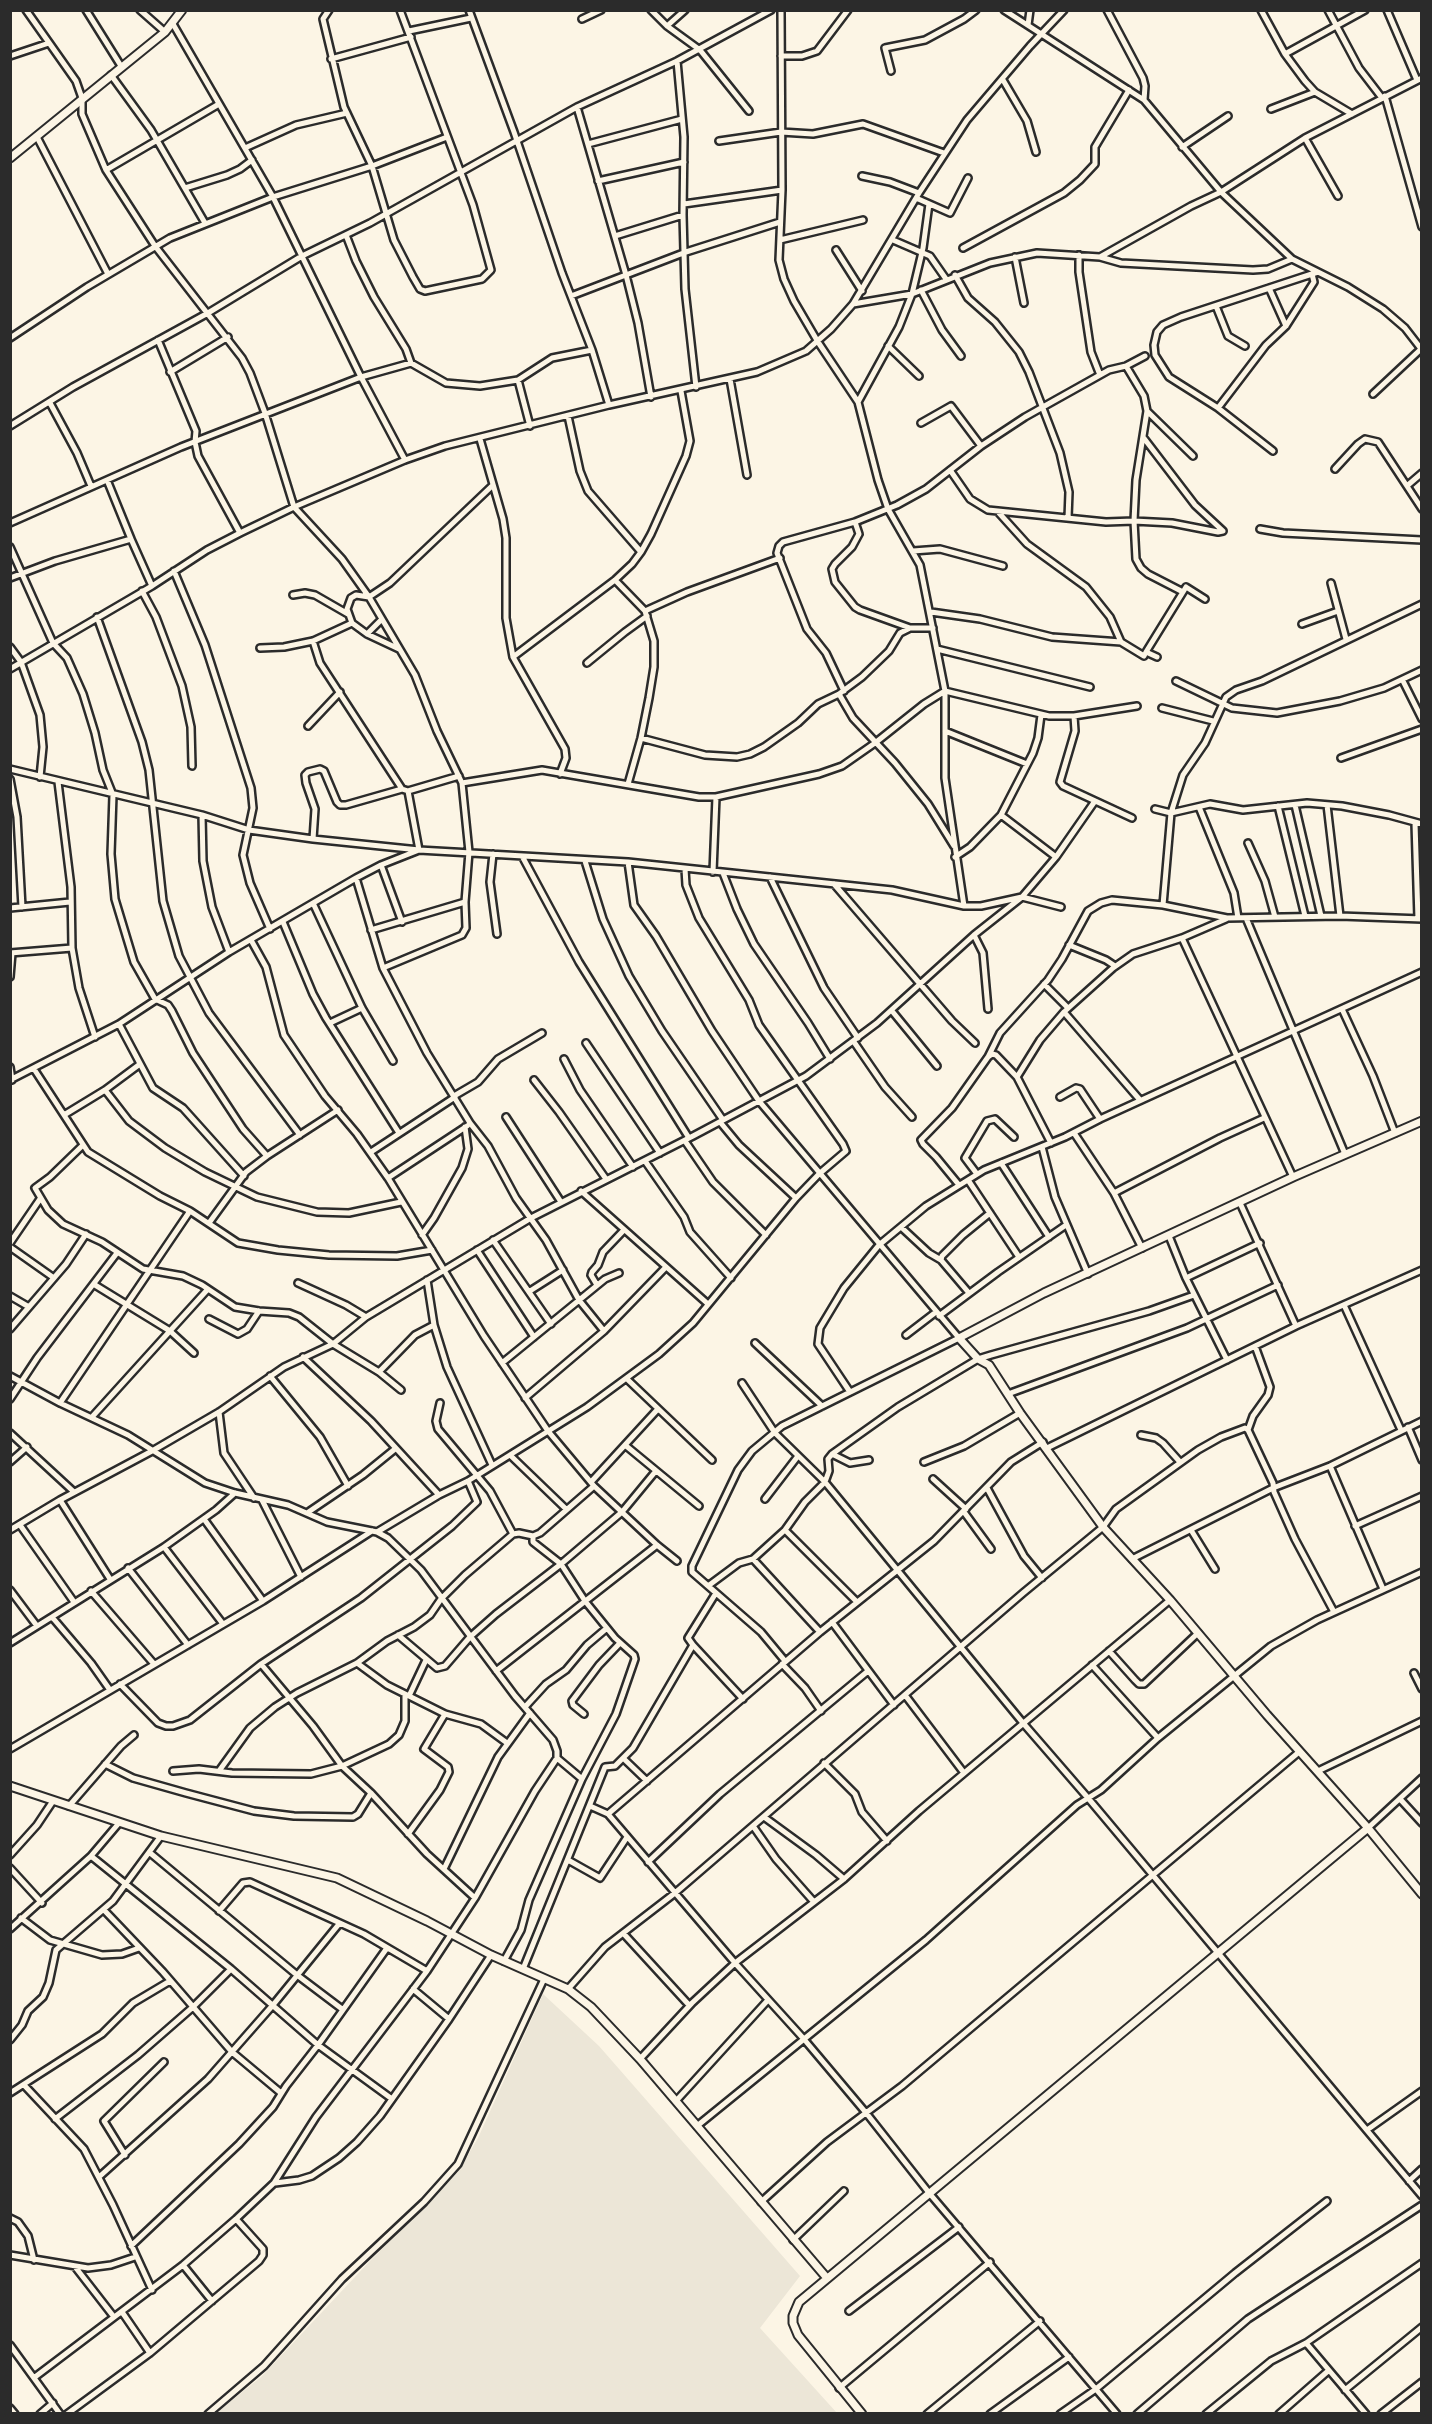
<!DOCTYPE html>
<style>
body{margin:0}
#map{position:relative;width:1432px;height:2424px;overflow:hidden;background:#fcf5e5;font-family:Delius,sans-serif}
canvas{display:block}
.frame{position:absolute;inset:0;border:12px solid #2b2b2b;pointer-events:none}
</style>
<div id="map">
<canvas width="1432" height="2424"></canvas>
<div class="frame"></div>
</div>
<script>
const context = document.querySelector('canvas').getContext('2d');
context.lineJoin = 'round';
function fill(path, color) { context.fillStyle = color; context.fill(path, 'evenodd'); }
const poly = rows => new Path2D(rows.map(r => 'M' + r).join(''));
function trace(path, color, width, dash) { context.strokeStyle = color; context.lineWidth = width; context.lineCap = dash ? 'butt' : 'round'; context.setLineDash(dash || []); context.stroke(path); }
const built = poly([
 [543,1994,599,2046,800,2276,760,2328,837,2413,216,2413,261,2377,369,2262,458,2172,478,2138]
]);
const minor = poly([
 [26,10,76,81,82,98,82,114,106,170,155,246,242,358,250,373,265,413,294,507,342,559,369,597,415,675,437,731,462,783,469,852,465,902,371,930],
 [86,10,121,66],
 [140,10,165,32],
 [329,10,323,19,344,107,372,166,394,240,413,277,420,289,425,291,482,279,491,270,473,205,400,10],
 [469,10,514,132,562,273,592,350,609,405],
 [651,10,667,26,700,50,749,111],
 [781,10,782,190,779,260,784,279,794,301,818,342,858,402,878,480,888,509,920,565,945,691,945,778,964,906],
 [1004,10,1144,100],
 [1107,10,1143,78,1145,86,1144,100,1221,192,1292,259,1348,287,1383,309,1405,328,1422,350],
 [1261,10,1285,54,1305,81,1315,92,1352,114],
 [1328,10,1359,68,1382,98],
 [1387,10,1417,80],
 [582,19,601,10],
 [173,24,273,197,361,377,405,460],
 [1028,25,1030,10],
 [667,26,685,10],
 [409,31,471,18],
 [1285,54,1365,10],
 [10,56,49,43],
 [781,56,802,56,817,51,848,10],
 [331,59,411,37],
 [677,61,684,137,683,215,685,289,696,387],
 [891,71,885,48,925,40,964,19,976,10],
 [111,75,151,130,205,223],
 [1003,80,1027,121,1036,152],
 [1385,96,1422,227],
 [577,107,626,275,638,323,651,397],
 [1271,109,1315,92],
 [37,137,108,274],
 [1305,138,1338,196],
 [719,141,781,132,813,134,863,124,944,153],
 [588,144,682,119],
 [1182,147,1228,116],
 [245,148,296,125,347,113],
 [106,170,219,104],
 [862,176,890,182,919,193],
 [598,181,684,162],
 [185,188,227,175,240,169,252,160],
 [916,198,950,213,968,178],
 [684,204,782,190],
 [346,235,356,261,374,297,406,349,411,363],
 [615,236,683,215],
 [780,240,863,220],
 [893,240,930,256,946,279],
 [963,248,1064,193,1080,180,1095,164,1095,147,1129,90],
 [836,250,862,291],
 [1079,255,1079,272,1091,352,1100,375],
 [1015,257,1024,303],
 [1100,257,1191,206,1221,192,1305,138,1422,78],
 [955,275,968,298,995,322,1019,352,1029,372,1060,453,1069,492,1068,518],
 [1269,288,1286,326],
 [921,290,942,330,961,356],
 [571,296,686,252,780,222],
 [853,304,912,294,990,263,1037,253,1100,257,1121,263,1253,270,1268,269,1292,259],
 [1216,306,1228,336,1245,346],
 [10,338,87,287,170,238,273,197,372,166,447,137],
 [158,340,196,431,195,442,198,456,240,533],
 [888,346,919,376],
 [1126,366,1144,396,1147,411,1136,480,1134,521,1136,559,1141,568,1148,574,1183,592,1146,652],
 [170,372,228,337],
 [730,379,747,475],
 [518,380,530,426],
 [1373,394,1421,349],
 [858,402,899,327,912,294,923,248,929,204],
 [50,403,77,453,91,486],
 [1218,408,1266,345,1286,326,1314,282,1312,274],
 [1147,411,1193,456],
 [568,416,580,471,588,491,641,552],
 [921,423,951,406,981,446],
 [10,426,73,387,208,313,302,256,370,223,577,107,677,61,771,10],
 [480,439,503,519,506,538,506,618,513,657,565,749,566,758,560,774],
 [1273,451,1218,408,1169,377,1155,355,1154,345,1157,332,1163,325,1181,317,1318,272],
 [1335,469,1358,444,1365,439,1378,442,1422,509],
 [950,470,970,499,988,510,1106,522,1134,521,1172,523,1218,532,1223,531,1195,505,1143,437],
 [107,480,131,539],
 [1408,485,1422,473],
 [999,513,1027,544,1086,587,1110,617,1121,642],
 [855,522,859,534,852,547,835,564,832,569,835,582,855,607,860,610,910,628,933,628],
 [10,523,181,447,361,377,411,363,446,383,480,386,518,380,552,358,592,350],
 [1260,529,1283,533,1422,540],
 [10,547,53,643,67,658,83,694,95,733,103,770,113,795,111,854,115,899,134,962,155,999,168,1005,172,1011,193,1053,243,1129,267,1156],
 [913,551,940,549,1003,566],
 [174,571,205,645,251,788,253,808,243,855,250,883,270,929],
 [10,578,55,561,131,539,152,586],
 [615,580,645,611,654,641,654,667,649,698,641,738,628,784],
 [1331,583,1346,639],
 [142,591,156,617,182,686,191,727,192,766],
 [1183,592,1186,587,1205,599],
 [293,595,305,593,315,595,348,614],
 [645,611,687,592,780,558],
 [931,612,980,619,1052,637,1121,642,1144,656,1146,652,1157,657],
 [97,617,142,742,149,770,163,901,179,956,209,1013,300,1135],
 [1302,624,1338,611],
 [367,634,382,619],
 [10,647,21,662,40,715,43,747,40,777],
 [260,648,284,647,313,641,352,623],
 [399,649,367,634,352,623,347,609,351,598,356,595,369,597,390,583,493,485],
 [937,649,1090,687],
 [513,657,615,580,632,564,641,552,651,534,686,456,690,441,681,391],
 [587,663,625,632,647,616],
 [10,669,152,586,207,550,240,533,294,507,405,460,445,446,609,405,757,372,806,351,831,329,853,304,919,193,967,120,1030,46,1064,10],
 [1176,681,1232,708,1277,713,1340,701,1384,688,1422,670],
 [1403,681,1422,719],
 [844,691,826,653,807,629,777,553,779,546,783,542,855,522,897,505,926,489,981,446,1025,417,1109,370,1126,366,1145,356],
 [839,694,853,718,895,763,928,804,954,846],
 [1162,708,1213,721],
 [1074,716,1075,731,1060,782,1063,786,1132,818],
 [308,726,340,692],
 [945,731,1027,764],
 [641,738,705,755,737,757,750,754,764,747,798,723,818,704,839,694,862,677,889,651,900,633,910,628],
 [1341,758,1422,729],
 [10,769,202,815,249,830,313,839,419,850,628,862,892,890,964,906,981,906,1022,897,1061,907],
 [10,779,17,817,22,907],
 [58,782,71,887,72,948,79,988,95,1037],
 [462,783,542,770,699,797,716,797,819,774,842,766,875,743,924,704,945,691,1049,716,1074,716,1137,706],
 [408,791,459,776],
 [1295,805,1321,916],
 [1327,805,1340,916],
 [1278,806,1305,916],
 [1199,807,1234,893,1238,918],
 [1155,809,1171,813,1210,804,1243,810,1307,803,1342,806,1389,815,1422,824],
 [202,815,203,861,212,907,229,952],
 [1001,815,1056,857],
 [1415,823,1418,919],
 [313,839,315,809,306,783,305,775,308,772,320,769,324,771,337,802,340,805,346,805,402,789],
 [1248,843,1265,881,1275,917],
 [493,854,490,882,497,934],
 [522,856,579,962,689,1138],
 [955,857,970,847,1001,815,1033,753,1038,738,1041,715],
 [585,861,603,919,629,976,662,1031,723,1120],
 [628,862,634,905,656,936,712,1031,759,1101,959,1338,782,1426,752,1451,738,1470,692,1566,692,1572,761,1632,785,1661],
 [381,865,402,922],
 [713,872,716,797],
 [723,873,737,909,754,944,808,1023,830,1059],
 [770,877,824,988,858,1038],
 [356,878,383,968,427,1053,470,1123,488,1146,516,1198,546,1240,579,1300,604,1331],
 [834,884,952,1021,975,1043],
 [313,903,362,1008,393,1061],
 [1163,905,1171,813,1183,775,1205,743,1226,697,1236,690,1262,681,1422,604],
 [10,908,70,902],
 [1246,918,1345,1154],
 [283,922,313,994,326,1018,399,1133],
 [974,935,983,953,988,1009],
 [1182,938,1293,1177],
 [251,940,266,967,284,1035,325,1096,357,1134,388,1178,484,1336,548,1431,594,1486,657,1545,677,1561],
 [1069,945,1106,960,1115,966],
 [10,953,72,948],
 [383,968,462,935,466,928,465,902],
 [10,977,12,953],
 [1044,984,1068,1008],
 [1342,1009,1373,1076,1395,1133],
 [892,1011,937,1066],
 [1064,1012,1140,1100],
 [330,1023,362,1008],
 [119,1024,153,1088,183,1108,244,1176],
 [854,1042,885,1087,912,1117],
 [586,1043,660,1153],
 [988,1057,1000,1033,1048,980,1062,959,1088,911,1101,903,1112,900,1163,905,1227,918,1340,916,1422,919],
 [564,1059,580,1090,633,1167],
 [10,1067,12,1080],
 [34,1069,88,1152,160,1196,190,1211,238,1243,278,1250,329,1255,397,1256,432,1250],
 [1017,1077,1040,1040,1064,1012,1113,968,1133,954,1182,938,1226,919],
 [10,1080,119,1024,229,952,356,878,381,865,419,850,408,791,402,789,320,663,313,641],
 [534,1080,559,1112,606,1179],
 [105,1090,129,1121,165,1148,205,1172,257,1197,317,1212,349,1213,401,1202],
 [454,1096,478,1082,498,1059,542,1033],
 [1060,1097,1076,1088,1080,1089,1100,1119],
 [64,1115,105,1090,140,1064],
 [506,1117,561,1202],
 [720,1122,739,1145,796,1198],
 [1074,1133,1114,1193,1142,1248],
 [685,1141,713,1182,766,1235],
 [82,1146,50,1177,35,1188,48,1210,63,1224,102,1242,143,1269,183,1276,202,1285,235,1307,259,1311,289,1313,299,1317,333,1344,379,1372,401,1390],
 [1042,1147,1055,1197,1088,1274],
 [371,1152,455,1097],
 [645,1161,684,1217,690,1232,731,1278],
 [1001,1163,1049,1237],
 [977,1174,965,1158,987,1121,995,1119,1014,1137],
 [388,1178,467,1126],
 [968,1180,1019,1257],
 [959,1185,936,1157,923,1144,921,1140,952,1108,988,1057,992,1054,996,1055,1017,1077,1051,1143],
 [581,1191,708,1304],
 [1114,1193,1220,1138,1264,1118],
 [1240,1203,1296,1326],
 [209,1223,246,1172,267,1156,338,1110],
 [901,1227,929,1253,941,1260],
 [422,1235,434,1218,462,1168,468,1149,465,1127],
 [1169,1236,1186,1278,1227,1360],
 [493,1240,551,1324],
 [10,1243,40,1199],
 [10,1247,54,1278],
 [477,1250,534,1337],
 [1186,1278,1260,1243],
 [427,1280,434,1325,447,1367,492,1465],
 [298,1283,346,1305,366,1317],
 [95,1285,170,1331,194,1353],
 [597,1285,591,1275,592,1272,598,1265,603,1252,623,1231],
 [530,1291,563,1270],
 [969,1293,941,1260,942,1256,963,1235,990,1213],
 [10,1296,29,1307],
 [1344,1305,1401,1430],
 [939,1316,998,1272,1066,1225],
 [209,1319,238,1334,247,1329,259,1311],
 [10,1329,66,1264,86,1234],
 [906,1335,936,1312],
 [755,1343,822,1406],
 [1255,1346,1270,1387,1268,1395,1253,1416,1248,1430,1273,1483,1274,1492,1295,1539,1334,1612],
 [303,1357,371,1421,439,1495],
 [502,1363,605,1279,619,1273],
 [379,1372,415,1335,434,1325],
 [10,1376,60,1403,128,1435,205,1483,235,1493,288,1505,327,1522,377,1532,388,1538,421,1570,515,1696,553,1740,557,1751,557,1758,535,1791,475,1898,427,1971,316,2117,274,2183,236,2219,183,2265,35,2377],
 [270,1376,320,1437,348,1486],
 [627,1379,712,1460],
 [742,1383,775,1433,825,1482,1023,1723,1088,1798,1422,2196],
 [850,1392,818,1344,820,1328,844,1288,879,1245,926,1206,984,1170,1065,1137,1100,1119,1422,972],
 [1008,1394,1187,1328,1278,1285],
 [525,1398,604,1331,666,1267],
 [10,1399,37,1358,117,1253],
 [60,1403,190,1211],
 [440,1403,436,1421,438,1429,490,1491,513,1534],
 [219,1412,224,1453,254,1498],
 [92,1417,208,1289],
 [1408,1427,1422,1460],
 [10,1433,74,1492],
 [1141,1435,1156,1438,1163,1443,1180,1462],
 [625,1445,699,1506],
 [1047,1448,1296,1326,1422,1270],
 [832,1454,850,1463,869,1460],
 [510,1455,566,1509],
 [10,1462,27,1447],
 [924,1462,964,1446,1020,1413],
 [1330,1466,1383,1589],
 [933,1479,966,1509],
 [591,1482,657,1410],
 [987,1488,1024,1556,1042,1578],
 [765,1499,798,1456],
 [60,1500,110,1579],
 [262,1500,301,1577],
 [964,1512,991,1549],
 [307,1513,363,1475,395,1449],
 [204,1519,263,1601],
 [20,1525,74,1602],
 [1355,1526,1422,1496],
 [10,1530,60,1500,152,1451,219,1412,284,1367,333,1344,366,1317,531,1218,693,1136,806,1076,877,1023,974,935,1022,897,1056,857,1095,801],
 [785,1530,857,1602],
 [1191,1530,1215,1569],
 [377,1532,439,1495,468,1481,587,1407,659,1354,693,1323,796,1198,819,1174,846,1151,843,1144,759,1025,749,1000,699,918,686,885,685,869],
 [164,1547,223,1624],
 [753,1559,820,1632],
 [1132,1559,1273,1488,1330,1466,1422,1421],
 [128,1568,188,1645],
 [708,1586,739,1563,753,1559,785,1530,805,1502,825,1482,829,1471,828,1459,832,1454,898,1407,978,1359,991,1355,1149,1311,1194,1295],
 [10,1590,37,1626],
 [91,1591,154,1664],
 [716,1593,688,1638,693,1645,743,1699],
 [52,1617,91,1663,110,1690],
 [832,1622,894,1705],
 [398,1635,437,1668,445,1666,470,1637,496,1614,561,1564,622,1512,655,1472],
 [10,1643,164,1547,216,1510,235,1493],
 [1109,1651,1135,1680,1139,1684,1144,1684,1198,1633],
 [357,1663,387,1685,445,1714,481,1724,507,1743],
 [261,1664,313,1726,342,1766,371,1793,427,1854,475,1898],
 [782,1664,805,1688,821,1711],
 [1092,1665,1158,1738],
 [496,1671,657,1545],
 [1414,1673,1422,1689],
 [120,1684,158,1723,166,1726,173,1726,190,1720,261,1664,361,1598,452,1526,477,1502,468,1481],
 [905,1695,964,1773],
 [409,1696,426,1660],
 [525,1707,546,1684,566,1670,587,1645,607,1628],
 [584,1714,573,1705,572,1701,599,1665,620,1643],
 [10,1749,263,1601,372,1531],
 [557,1758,582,1779],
 [623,1758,647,1781],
 [824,1763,855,1794,862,1812,887,1841],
 [105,1764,133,1778,186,1793,254,1811,294,1816,353,1817,358,1814,371,1793],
 [173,1771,199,1769,232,1773,311,1774,342,1766,389,1744,399,1735,405,1721,405,1694],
 [219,1771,250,1728,275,1707,297,1693,357,1663,387,1641,414,1627,430,1615,441,1599,465,1575,513,1534,519,1533,533,1536,540,1533,594,1486],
 [1318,1771,1422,1721],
 [1400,1799,1422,1823],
 [69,1806,121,1746,134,1735],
 [590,1806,608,1814,820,1632,934,1541,1011,1462,1043,1442],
 [608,1814,735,1963,803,2038,867,2114,930,2194,1117,2414],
 [764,1817,816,1855,844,1879],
 [753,1826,776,1859,814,1902],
 [1368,1828,1422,1778],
 [408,1834,440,1790,449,1772,448,1767,424,1749,445,1714],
 [149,1852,297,1975,342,2009],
 [10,1855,37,1825,53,1801],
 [91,1856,231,1969,318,2045,392,2099],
 [568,1860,600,1878,627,1837],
 [648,1862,720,1794,868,1671],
 [10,1868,42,1903],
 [444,1869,498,1757,530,1713],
 [104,1910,163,1972,232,2052,281,2093],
 [219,1911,243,1883,250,1882,364,1934,427,1971],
 [21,1918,50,1940,102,1955,122,1954,139,1948],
 [10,1929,91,1856,119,1823],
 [623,1933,689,2005],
 [504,1961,521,1930,529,1900,582,1779,616,1714,635,1659,634,1655,615,1638,585,1601,561,1564,533,1542,533,1536],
 [523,1969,605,1767,615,1766,633,1748,693,1645],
 [413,1989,449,2019],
 [568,1989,605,1947,675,1893,1023,1593,1103,1527,1116,1509,1198,1450,1221,1437,1245,1428,1248,1430],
 [10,2040,22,2025,28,2011,43,1997,49,1983,56,1950,113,1901,161,1836],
 [640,2059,692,2003,735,1963,844,1879,919,1811,1170,1600],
 [24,2085,84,2149,113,2205,152,2290],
 [10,2093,102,2034,133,2003,170,1981],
 [676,2101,768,2000],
 [55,2119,138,2055,193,2007,231,1969],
 [697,2126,926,1940,1077,1805,1101,1790,1158,1738,1271,1646,1317,1620,1422,1572],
 [1367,2130,1422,2091],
 [125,2155,104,2121,164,2062],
 [99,2177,208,2079,273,2005,339,1924],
 [1409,2181,1422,2169],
 [275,2183,299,2180,312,2176,339,2158,357,2142,380,2116,449,2019,491,1955],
 [761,2202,827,2142,902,2086,1299,1752],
 [10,2218,18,2222,28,2236,34,2260],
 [793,2240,844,2191],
 [131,2246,239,2144,273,2107,286,2086,318,2045,387,1948],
 [10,2255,88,2268,111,2265,135,2257],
 [183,2265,212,2301],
 [76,2268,114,2317],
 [849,2311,959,2227],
 [122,2312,150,2353],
 [1306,2343,1366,2414],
 [10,2345,60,2414],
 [839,2388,990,2262],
 [1345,2390,1422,2327],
 [10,2408,15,2414],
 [40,2414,53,2403],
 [67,2414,150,2353,259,2261,263,2255,263,2249,236,2219],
 [208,2414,264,2366,342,2279,424,2202,458,2164,544,1979],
 [927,2414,1040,2321],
 [990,2414,1069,2357],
 [1060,2414,1096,2389,1235,2273,1327,2201],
 [1137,2414,1248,2319,1422,2205],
 [1206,2414,1271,2361,1306,2343,1422,2263],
 [1279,2414,1328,2371],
 [1381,2414,1422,2382]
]);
const tertiary = poly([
 [10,158,165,32,182,10],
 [1422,1121,1293,1177,1044,1293,959,1338,978,1359,989,1365,1020,1413,1103,1527,1170,1600,1267,1715,1368,1828,1422,1894],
 [10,1786,161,1836,337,1878,427,1921,491,1955,568,1989,591,2007,640,2059,826,2277],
 [862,2414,798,2335,793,2323,793,2316,799,2302,1368,1828]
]);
fill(built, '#ece6d7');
trace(minor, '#2b2b2b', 10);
trace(tertiary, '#2b2b2b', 11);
trace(minor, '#fcf5e5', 5);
trace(tertiary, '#fcf5e5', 7);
</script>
